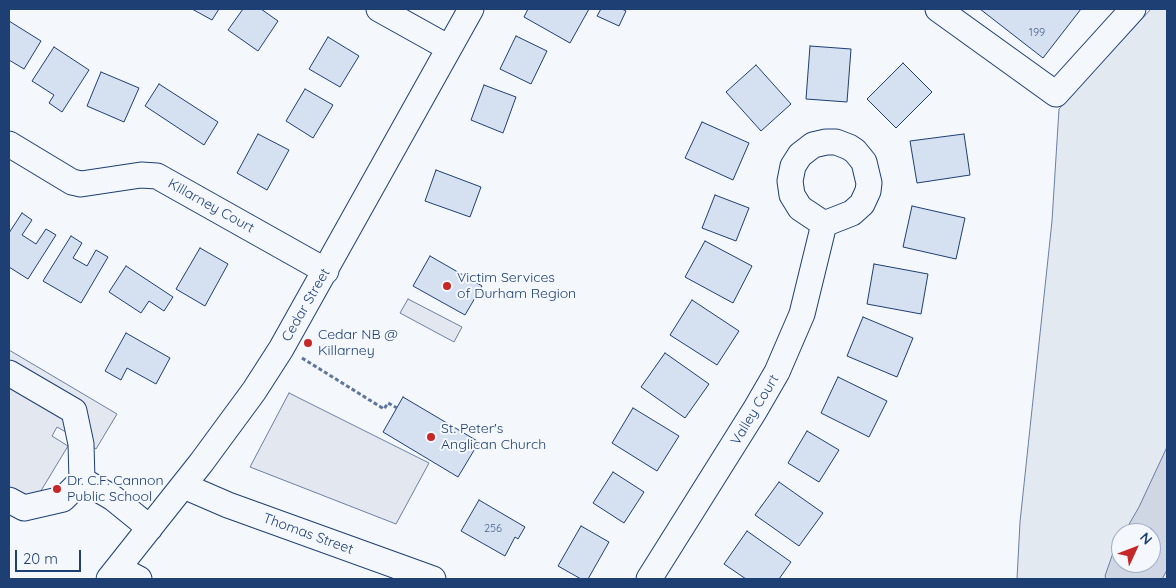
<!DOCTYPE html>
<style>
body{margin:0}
#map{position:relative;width:1176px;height:588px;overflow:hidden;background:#f4f7fb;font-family:Quicksand,sans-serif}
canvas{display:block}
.frame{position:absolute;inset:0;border:10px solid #1d3f73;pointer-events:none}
.north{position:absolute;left:1111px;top:523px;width:50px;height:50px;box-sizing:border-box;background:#f4f7fb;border:1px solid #9eadc5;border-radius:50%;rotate:47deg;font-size:14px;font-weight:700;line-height:20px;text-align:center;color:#1d3f73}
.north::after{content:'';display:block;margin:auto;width:18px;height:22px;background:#c62828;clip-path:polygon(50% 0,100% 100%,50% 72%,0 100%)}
.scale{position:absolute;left:15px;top:550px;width:66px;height:22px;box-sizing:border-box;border:2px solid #1d3f73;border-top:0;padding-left:6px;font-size:15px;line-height:18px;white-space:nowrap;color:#1d3f73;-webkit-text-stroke:4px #f4f7fb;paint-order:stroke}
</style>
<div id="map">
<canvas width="1176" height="588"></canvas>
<div class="frame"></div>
<div class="north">N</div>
<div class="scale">20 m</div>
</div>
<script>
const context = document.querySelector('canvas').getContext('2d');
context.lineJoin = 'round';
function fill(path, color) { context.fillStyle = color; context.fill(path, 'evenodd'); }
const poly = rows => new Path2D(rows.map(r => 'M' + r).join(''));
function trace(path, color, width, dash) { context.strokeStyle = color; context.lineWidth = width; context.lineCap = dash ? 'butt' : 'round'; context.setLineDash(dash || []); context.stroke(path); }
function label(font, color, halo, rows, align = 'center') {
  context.font = font + ' Quicksand,sans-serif'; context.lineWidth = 4; context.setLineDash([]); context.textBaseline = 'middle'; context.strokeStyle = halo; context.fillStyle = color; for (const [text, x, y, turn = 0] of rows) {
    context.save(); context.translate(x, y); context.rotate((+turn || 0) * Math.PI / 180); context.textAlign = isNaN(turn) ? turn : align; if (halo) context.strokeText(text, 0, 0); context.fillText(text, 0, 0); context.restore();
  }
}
const green = poly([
 [1151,9,1167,9,1167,579,1017,579,1020,522,1052,221,1059,109,1151,9],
 [1121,533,1151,533,1151,563,1121,563,1121,533]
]);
const parking = poly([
 [408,299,462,327,454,342,400,313,408,299],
 [9,350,117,414,96,449,57,427,52,436,68,446,33,504,9,490,9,350],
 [289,393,429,463,396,524,250,467,289,393]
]);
const water = poly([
 [1167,447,1167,570,1162,579,1106,579,1105,576,1114,550,1121,538,1121,563,1151,563,1151,533,1124,533,1139,507,1167,447]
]);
const building = poly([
 [192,9,219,9,212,20,192,9],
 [243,9,261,9,278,21,258,51,228,30,243,9],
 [528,9,589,9,570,43,524,17,528,9],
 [601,9,622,9,626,11,619,26,597,16,601,9],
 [980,9,1081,9,1043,58,980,9],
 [9,21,41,41,24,69,9,60,9,21],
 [516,36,547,51,531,84,500,69,516,36],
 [328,37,359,56,340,87,309,69,328,37],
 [810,46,851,49,847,102,806,99,810,46],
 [54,47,89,70,62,112,49,103,54,95,32,81,54,47],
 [903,63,932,92,896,128,867,99,903,63],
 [756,65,791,104,761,131,726,92,756,65],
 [101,72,139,88,124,122,87,106,101,72],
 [159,84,218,122,204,145,145,106,159,84],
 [484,85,516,97,503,133,471,120,484,85],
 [305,89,333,105,313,138,286,121,305,89],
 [702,122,749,143,733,180,685,158,702,122],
 [258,134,289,150,267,190,237,173,258,134],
 [964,134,970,175,917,183,910,141,964,134],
 [436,170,481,187,470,217,425,201,436,170],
 [715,195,749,208,736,241,702,228,715,195],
 [912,206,965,218,956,259,903,247,912,206],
 [22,213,32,220,22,235,36,244,46,229,56,235,28,279,9,267,9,233,22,213],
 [71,236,82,243,73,258,87,266,96,250,108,257,81,303,43,281,71,236],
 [705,241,752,266,733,303,685,277,705,241],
 [200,248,228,264,205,306,176,289,200,248],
 [430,256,482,286,465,315,413,286,430,256],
 [874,264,928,274,921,314,867,304,874,264],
 [126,266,173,297,164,311,149,301,141,313,109,292,126,266],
 [692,300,739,331,717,365,670,335,692,300],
 [863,317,913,338,897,377,847,356,863,317],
 [126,333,170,358,156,384,127,368,121,380,105,371,126,333],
 [665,353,709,384,685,418,641,387,665,353],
 [838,377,887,401,869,437,821,413,838,377],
 [403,397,479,442,458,477,383,432,403,397],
 [633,408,679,436,657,471,612,443,633,408],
 [807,431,839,450,819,482,788,463,807,431],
 [613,472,644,492,624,523,593,503,613,472],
 [779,482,823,513,799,546,755,515,779,482],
 [479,500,525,527,518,539,515,537,505,556,461,531,479,500],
 [581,526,609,542,588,579,581,579,558,566,581,526],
 [747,531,791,562,779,579,746,579,724,564,747,531]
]);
const path = poly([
 [302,358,384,409,388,403,397,408]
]);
const minor = poly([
 [379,9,449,48],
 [938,9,1056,94,1133,9],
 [826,142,836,142,849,147,855,151,864,162,869,183,868,191,862,204,852,213,824,224,800,208,792,195,790,181,793,166,800,155,813,145,826,142],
 [9,144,72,182,81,184,141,175,157,176,326,271],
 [9,373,74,411,81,444,82,480,63,499,24,508,9,500],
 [82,480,113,498,150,528],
 [184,486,228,505,433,579],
 [118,568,139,579],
 [109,579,201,463,254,391,281,349,471,9],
 [649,579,755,410,777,372,802,314,824,224]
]);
const markers = [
 [447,286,5,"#c62828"],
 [308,343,5,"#c62828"],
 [431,437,5,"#c62828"],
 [57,489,5,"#c62828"]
];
const numberNames = [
 ["199",1037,33],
 ["256",493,529]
];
const streetNames = [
 ["Killarney Court",211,206,29],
 ["Cedar Street",306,305,-60],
 ["Valley Court",755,410,-59],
 ["Thomas Street",308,534,20]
];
const poiNames = [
 ["Victim Services",457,278],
 ["of Durham Region",457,294],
 ["Cedar NB @",318,335],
 ["Killarney",318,351],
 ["St. Peter's",441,429],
 ["Anglican Church",441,445],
 ["Dr. C.F. Cannon",67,481],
 ["Public School",67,497]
];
fill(green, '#e3e9f0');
trace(green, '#687fa3', 1);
fill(parking, '#e3e8f0');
trace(parking, '#687fa3', 1);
fill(water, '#cfd7e4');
trace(water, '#687fa3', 1);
fill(building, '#d5e0f0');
trace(building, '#1d3f73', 1);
trace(minor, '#1d3f73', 27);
trace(path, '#5e769c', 3, [4, 2.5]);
trace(minor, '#f4f7fb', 25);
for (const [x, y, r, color] of markers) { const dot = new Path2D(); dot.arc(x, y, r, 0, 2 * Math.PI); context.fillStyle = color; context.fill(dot); trace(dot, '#f4f7fb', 2); }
label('11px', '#4b6792', null, numberNames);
label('14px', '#1d3f73', '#f4f7fb', streetNames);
label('14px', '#1d3f73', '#f4f7fb', poiNames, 'left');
</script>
